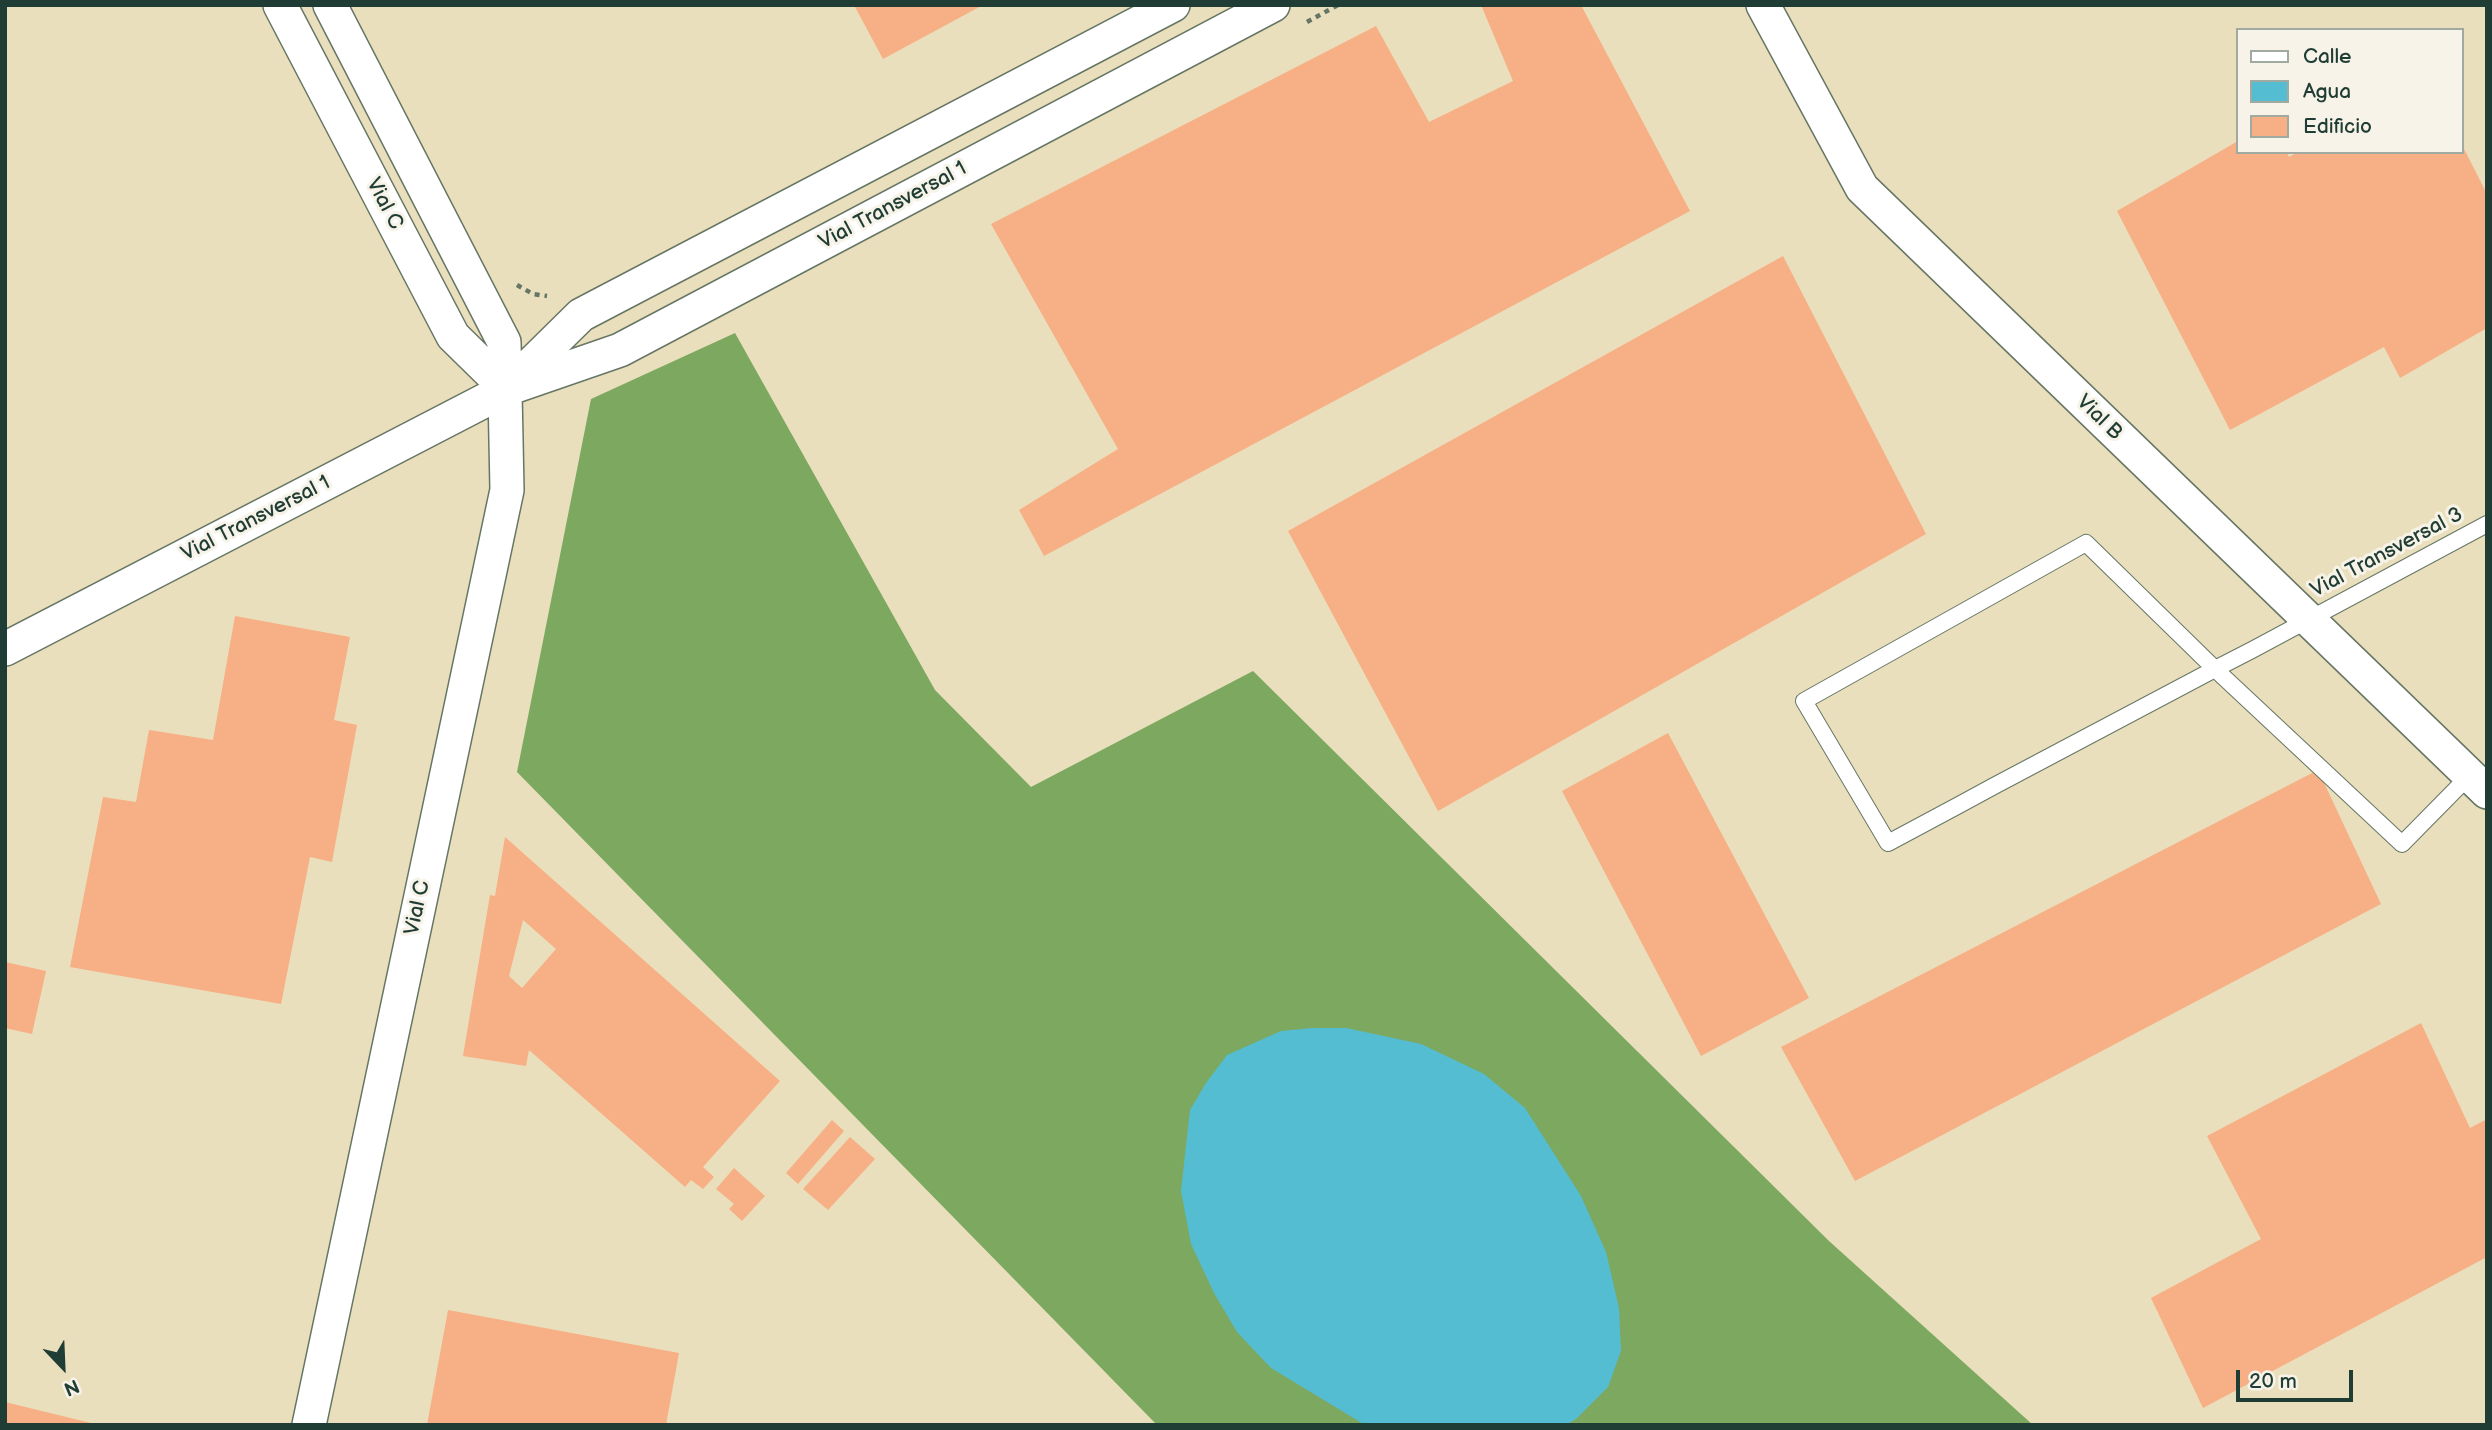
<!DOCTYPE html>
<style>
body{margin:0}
#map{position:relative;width:2492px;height:1430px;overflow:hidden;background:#e9dfbc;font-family:"Balsamiq Sans",sans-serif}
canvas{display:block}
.frame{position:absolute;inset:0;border:7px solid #1f3d34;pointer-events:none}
.legend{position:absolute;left:2236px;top:28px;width:228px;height:126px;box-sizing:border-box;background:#f7f3e8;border:2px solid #a1aaa0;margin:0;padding:9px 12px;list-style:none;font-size:21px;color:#1f3d34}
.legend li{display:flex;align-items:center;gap:14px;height:35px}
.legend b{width:35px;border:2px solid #a1aaa0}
.north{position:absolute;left:28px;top:1332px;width:70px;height:70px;-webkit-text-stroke:5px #f7f3e8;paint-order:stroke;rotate:157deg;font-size:19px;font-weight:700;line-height:28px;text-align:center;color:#1f3d34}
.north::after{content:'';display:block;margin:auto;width:24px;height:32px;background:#1f3d34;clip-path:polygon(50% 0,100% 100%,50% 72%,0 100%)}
.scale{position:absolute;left:2236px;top:1370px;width:117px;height:32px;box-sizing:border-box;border:4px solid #1f3d34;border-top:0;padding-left:9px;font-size:21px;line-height:24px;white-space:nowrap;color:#1f3d34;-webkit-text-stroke:5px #f7f3e8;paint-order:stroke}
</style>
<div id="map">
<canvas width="2492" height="1430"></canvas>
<div class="frame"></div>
<ul class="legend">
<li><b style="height:9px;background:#fff"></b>Calle</li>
<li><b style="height:19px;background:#55bdd2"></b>Agua</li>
<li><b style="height:19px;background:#f7af85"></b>Edificio</li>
</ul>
<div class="north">N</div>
<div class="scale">20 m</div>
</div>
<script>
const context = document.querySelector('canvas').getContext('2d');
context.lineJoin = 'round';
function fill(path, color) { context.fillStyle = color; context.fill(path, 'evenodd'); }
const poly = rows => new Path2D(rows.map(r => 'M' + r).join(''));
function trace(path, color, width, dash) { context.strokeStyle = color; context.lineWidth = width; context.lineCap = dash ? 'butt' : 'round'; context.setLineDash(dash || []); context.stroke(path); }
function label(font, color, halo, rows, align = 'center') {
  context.font = font + ' "Balsamiq Sans",sans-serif'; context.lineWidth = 6; context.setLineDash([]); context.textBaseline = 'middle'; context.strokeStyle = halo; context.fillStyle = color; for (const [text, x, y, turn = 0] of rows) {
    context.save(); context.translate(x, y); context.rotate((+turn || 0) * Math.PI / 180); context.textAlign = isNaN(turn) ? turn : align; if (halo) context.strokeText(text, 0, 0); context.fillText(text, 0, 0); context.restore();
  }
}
const forest = poly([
 [735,333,935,690,1031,787,1253,671,1829,1241,2033,1425,1157,1425,517,772,591,399]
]);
const water = poly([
 [1312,1028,1346,1028,1421,1044,1484,1074,1525,1108,1581,1196,1606,1252,1619,1308,1621,1351,1608,1387,1576,1419,1566,1425,1365,1425,1271,1368,1237,1332,1214,1293,1191,1244,1181,1191,1190,1110,1206,1083,1227,1055,1281,1031]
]);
const building = poly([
 [854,5,983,5,883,59],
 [1481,5,1581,5,1690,211,1044,556,1019,510,1118,449,991,224,1376,26,1429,122,1513,81],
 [2238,141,2238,152,2287,152,2289,157,2298,152,2462,152,2462,145,2487,194,2487,328,2400,378,2384,347,2230,430,2117,211],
 [1783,256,1926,534,1438,811,1288,531],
 [235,616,350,637,334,720,357,725,332,862,310,857,281,1004,70,967,103,797,136,802,149,730,213,740],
 [1668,733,1809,998,1701,1056,1562,791],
 [2318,770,2381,904,1855,1181,1781,1047],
 [505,837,780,1081,703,1167,714,1177,703,1189,691,1180,685,1187,529,1050,526,1066,463,1056,490,895,495,896],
 [523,920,556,949,522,988,509,976],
 [5,962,46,971,32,1034,5,1028],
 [2421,1023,2470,1128,2487,1119,2487,1257,2203,1408,2151,1298,2261,1239,2207,1136],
 [832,1120,844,1131,798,1184,786,1173],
 [850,1137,875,1159,828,1210,803,1189],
 [734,1168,765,1196,742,1221,729,1209,734,1204,716,1189],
 [448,1310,679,1353,666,1425,427,1425],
 [5,1402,95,1424,95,1425,5,1425]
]);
const path = poly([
 [1307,22,1338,5],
 [517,285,533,294,547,296]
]);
const service = poly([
 [2470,775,2402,844,2215,669,2086,543,1804,701,1888,843,1959,805,1994,786,2215,669,2252,650,2487,524]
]);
const minor = poly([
 [280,5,453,336,507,389],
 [1763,5,1862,188,2487,792],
 [513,382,581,315,1173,5],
 [5,649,507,389,620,350,1273,5],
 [309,1425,507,490,504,342,330,5]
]);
const streetNames = [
 ["Vial C",384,204,62],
 ["Vial Transversal 1",893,206,-28],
 ["Vial B",2099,418,44],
 ["Vial Transversal 1",256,519,-27],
 ["Vial Transversal 3",2387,553,-28],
 ["Vial C",418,908,-78]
];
fill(forest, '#7ca860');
fill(water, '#55bdd2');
fill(building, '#f7af85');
trace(service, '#667664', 18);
trace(minor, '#667664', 36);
trace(path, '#667664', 4.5, [5, 5]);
trace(service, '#fff', 16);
trace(minor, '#fff', 33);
label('21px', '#1f3d34', '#f7f3e8', streetNames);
</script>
